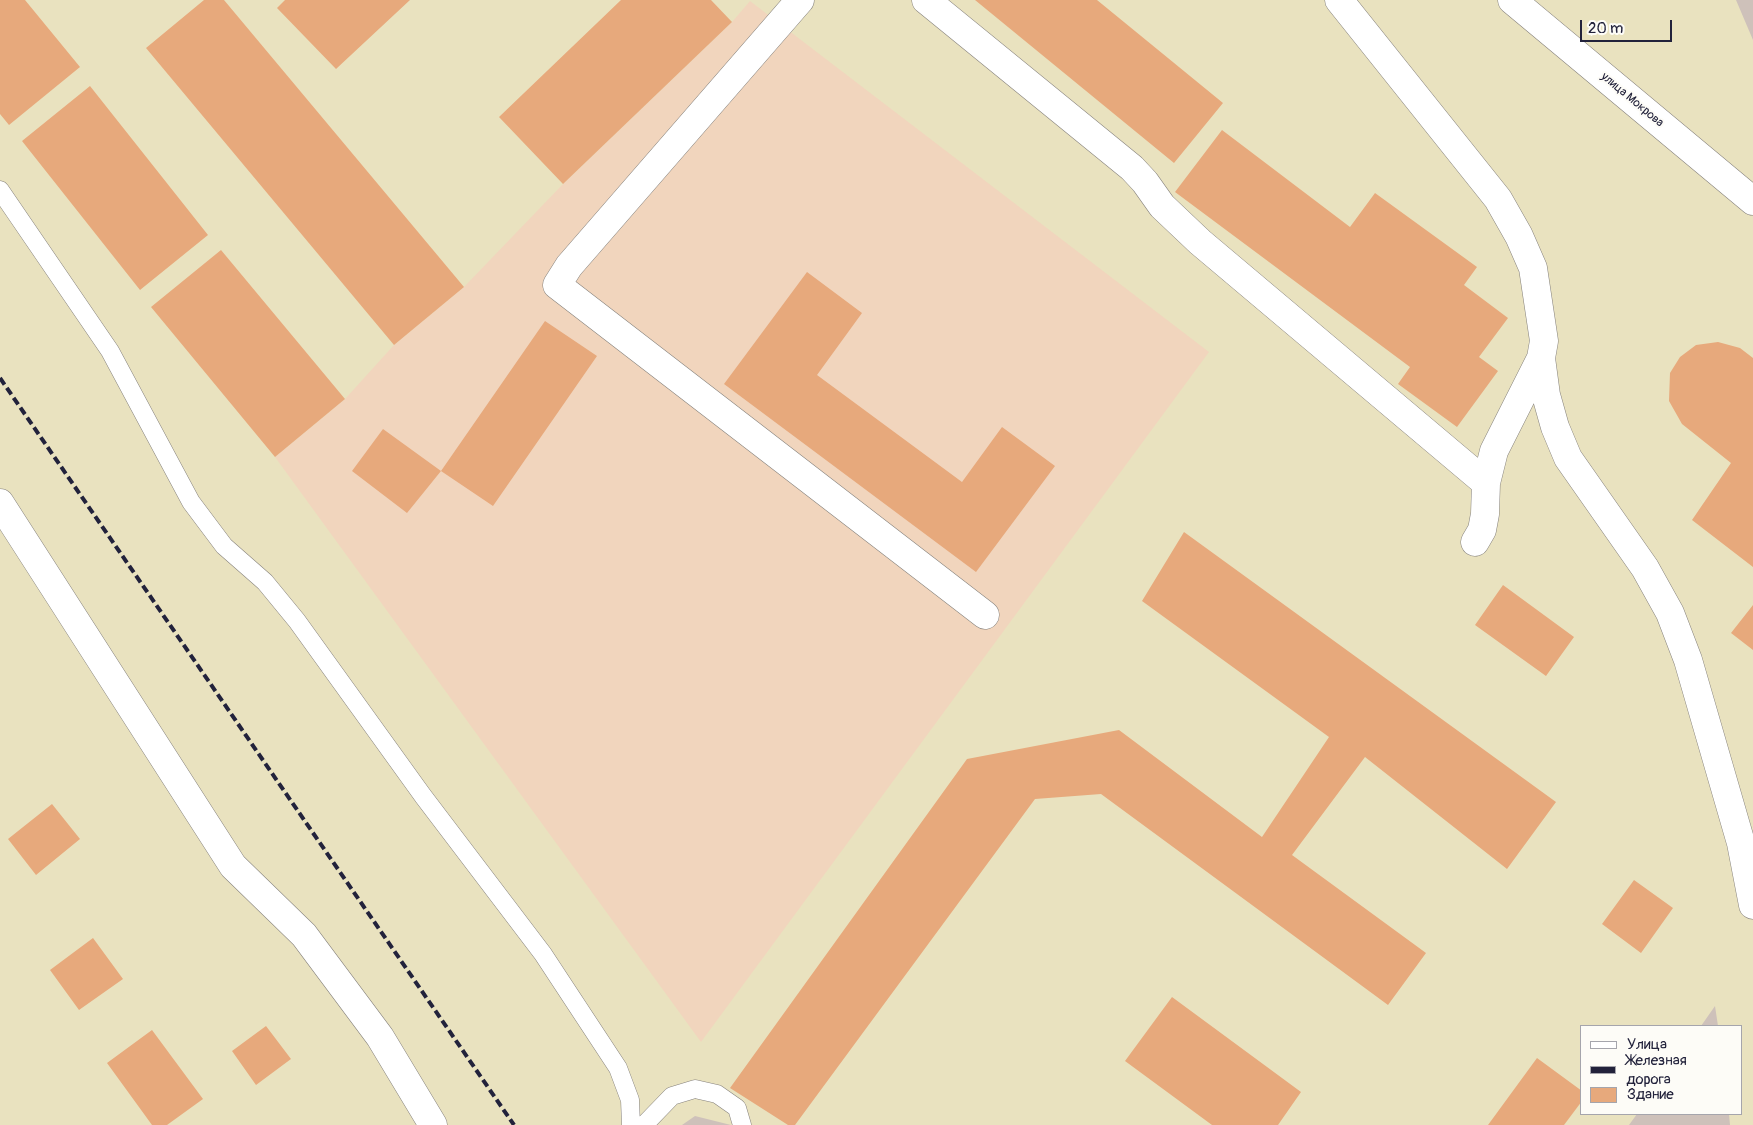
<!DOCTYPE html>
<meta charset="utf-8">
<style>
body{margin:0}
#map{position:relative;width:1753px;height:1125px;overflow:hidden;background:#e9e2bf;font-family:Pangolin,sans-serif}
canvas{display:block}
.legend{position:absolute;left:1580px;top:1025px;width:162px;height:90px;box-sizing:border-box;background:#fdfcf7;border:1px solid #a5a5ac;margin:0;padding:6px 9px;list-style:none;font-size:15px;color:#22223b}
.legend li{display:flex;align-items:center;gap:10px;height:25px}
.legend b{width:25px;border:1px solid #a5a5ac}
.scale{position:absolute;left:1580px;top:20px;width:92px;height:22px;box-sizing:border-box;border:2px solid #22223b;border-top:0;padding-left:6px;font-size:15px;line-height:18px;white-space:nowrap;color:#22223b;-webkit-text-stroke:4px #fdfcf7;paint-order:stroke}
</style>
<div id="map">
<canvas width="1753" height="1125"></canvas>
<ul class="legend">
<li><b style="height:6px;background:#fff"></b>Улица</li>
<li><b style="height:6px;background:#22223b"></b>Железная дорога</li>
<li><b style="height:14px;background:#e7a97c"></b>Здание</li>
</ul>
<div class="scale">20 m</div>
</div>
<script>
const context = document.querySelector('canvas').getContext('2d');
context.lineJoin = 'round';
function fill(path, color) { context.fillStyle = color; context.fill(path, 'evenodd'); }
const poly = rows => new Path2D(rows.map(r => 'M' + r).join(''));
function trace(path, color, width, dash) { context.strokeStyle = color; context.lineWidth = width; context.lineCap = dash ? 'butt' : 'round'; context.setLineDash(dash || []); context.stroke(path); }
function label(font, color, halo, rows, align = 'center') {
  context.font = font + ' Pangolin,sans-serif'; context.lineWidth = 4; context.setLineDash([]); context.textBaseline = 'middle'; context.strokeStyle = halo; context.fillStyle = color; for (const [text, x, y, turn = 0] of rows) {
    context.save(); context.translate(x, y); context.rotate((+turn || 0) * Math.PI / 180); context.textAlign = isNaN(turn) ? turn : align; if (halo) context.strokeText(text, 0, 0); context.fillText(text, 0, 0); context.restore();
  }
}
const built = poly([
 [750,1,1209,352,701,1042,275,457,345,399,394,345,464,287,563,184,732,22]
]);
const industrial = poly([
 [1736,0,1753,0,1753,40],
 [1715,1006,1718,1026,1701,1026],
 [1637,1114,1729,1114,1730,1125,1629,1125],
 [695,1116,731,1125,682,1125]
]);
const building = poly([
 [0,0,25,0,80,67,9,125,0,114],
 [204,0,224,0,464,287,394,345,146,48],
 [285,0,410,0,336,69,277,8],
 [621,0,711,0,732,22,563,184,499,117],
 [975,0,1097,0,1223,103,1174,163],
 [90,86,208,235,140,290,22,141],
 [1222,130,1350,227,1375,193,1477,267,1464,285,1508,318,1479,357,1498,371,1457,427,1398,384,1410,367,1175,192],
 [221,250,345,399,275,457,151,307],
 [807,272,862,313,817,375,962,482,1002,427,1055,466,976,572,724,384],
 [545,321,597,356,493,506,441,471,407,513,352,471,383,429,441,471],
 [1718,342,1740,348,1753,358,1753,567,1692,520,1731,463,1682,424,1669,401,1670,373,1680,357,1696,345],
 [1184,532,1556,802,1507,869,1365,757,1292,855,1426,953,1388,1005,1101,794,1035,799,795,1125,788,1125,730,1088,967,759,1119,730,1262,837,1329,737,1142,601],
 [1503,585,1574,637,1546,676,1475,625],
 [1753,605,1753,650,1731,633],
 [52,804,80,839,36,875,8,839],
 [1634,880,1673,908,1641,953,1602,924],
 [93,938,123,979,79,1010,50,970],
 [1172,997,1301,1092,1278,1125,1212,1125,1125,1061],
 [266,1026,291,1059,256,1085,232,1051],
 [152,1030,203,1099,167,1125,152,1125,107,1063],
 [1537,1058,1582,1091,1582,1101,1564,1125,1488,1125]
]);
const service = poly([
 [0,190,110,351,191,502,224,546,265,582,297,621,423,796,543,954,618,1068,630,1100,631,1125],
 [644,1125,672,1096,695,1089,717,1094,737,1108,742,1125]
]);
const minor = poly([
 [800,0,569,266,557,285,985,615],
 [926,0,1132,168,1145,182,1162,206,1200,242,1486,483,1494,451,1541,358],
 [1339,0,1498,199,1519,236,1533,268,1544,341,1541,358,1546,395,1555,427,1568,458,1645,568,1670,613,1688,660,1741,843,1753,905],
 [0,503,233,866,304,935,380,1037,433,1125],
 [1475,542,1482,530,1485,514,1486,483]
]);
const secondary = poly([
 [1512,0,1753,201]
]);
const rail = poly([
 [0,378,514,1125]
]);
const streetNames = [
 ["улица Мокрова",1632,100,40]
];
fill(built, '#f1d5bd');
fill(industrial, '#cec1ba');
fill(building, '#e7a97c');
trace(service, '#86827d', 19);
trace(minor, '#86827d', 29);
trace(secondary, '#86827d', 29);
trace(service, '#fff', 18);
trace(minor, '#fff', 28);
trace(secondary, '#fff', 28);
trace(rail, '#22223b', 4, [8, 4]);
label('12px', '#22223b', '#fdfcf7', streetNames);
</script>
